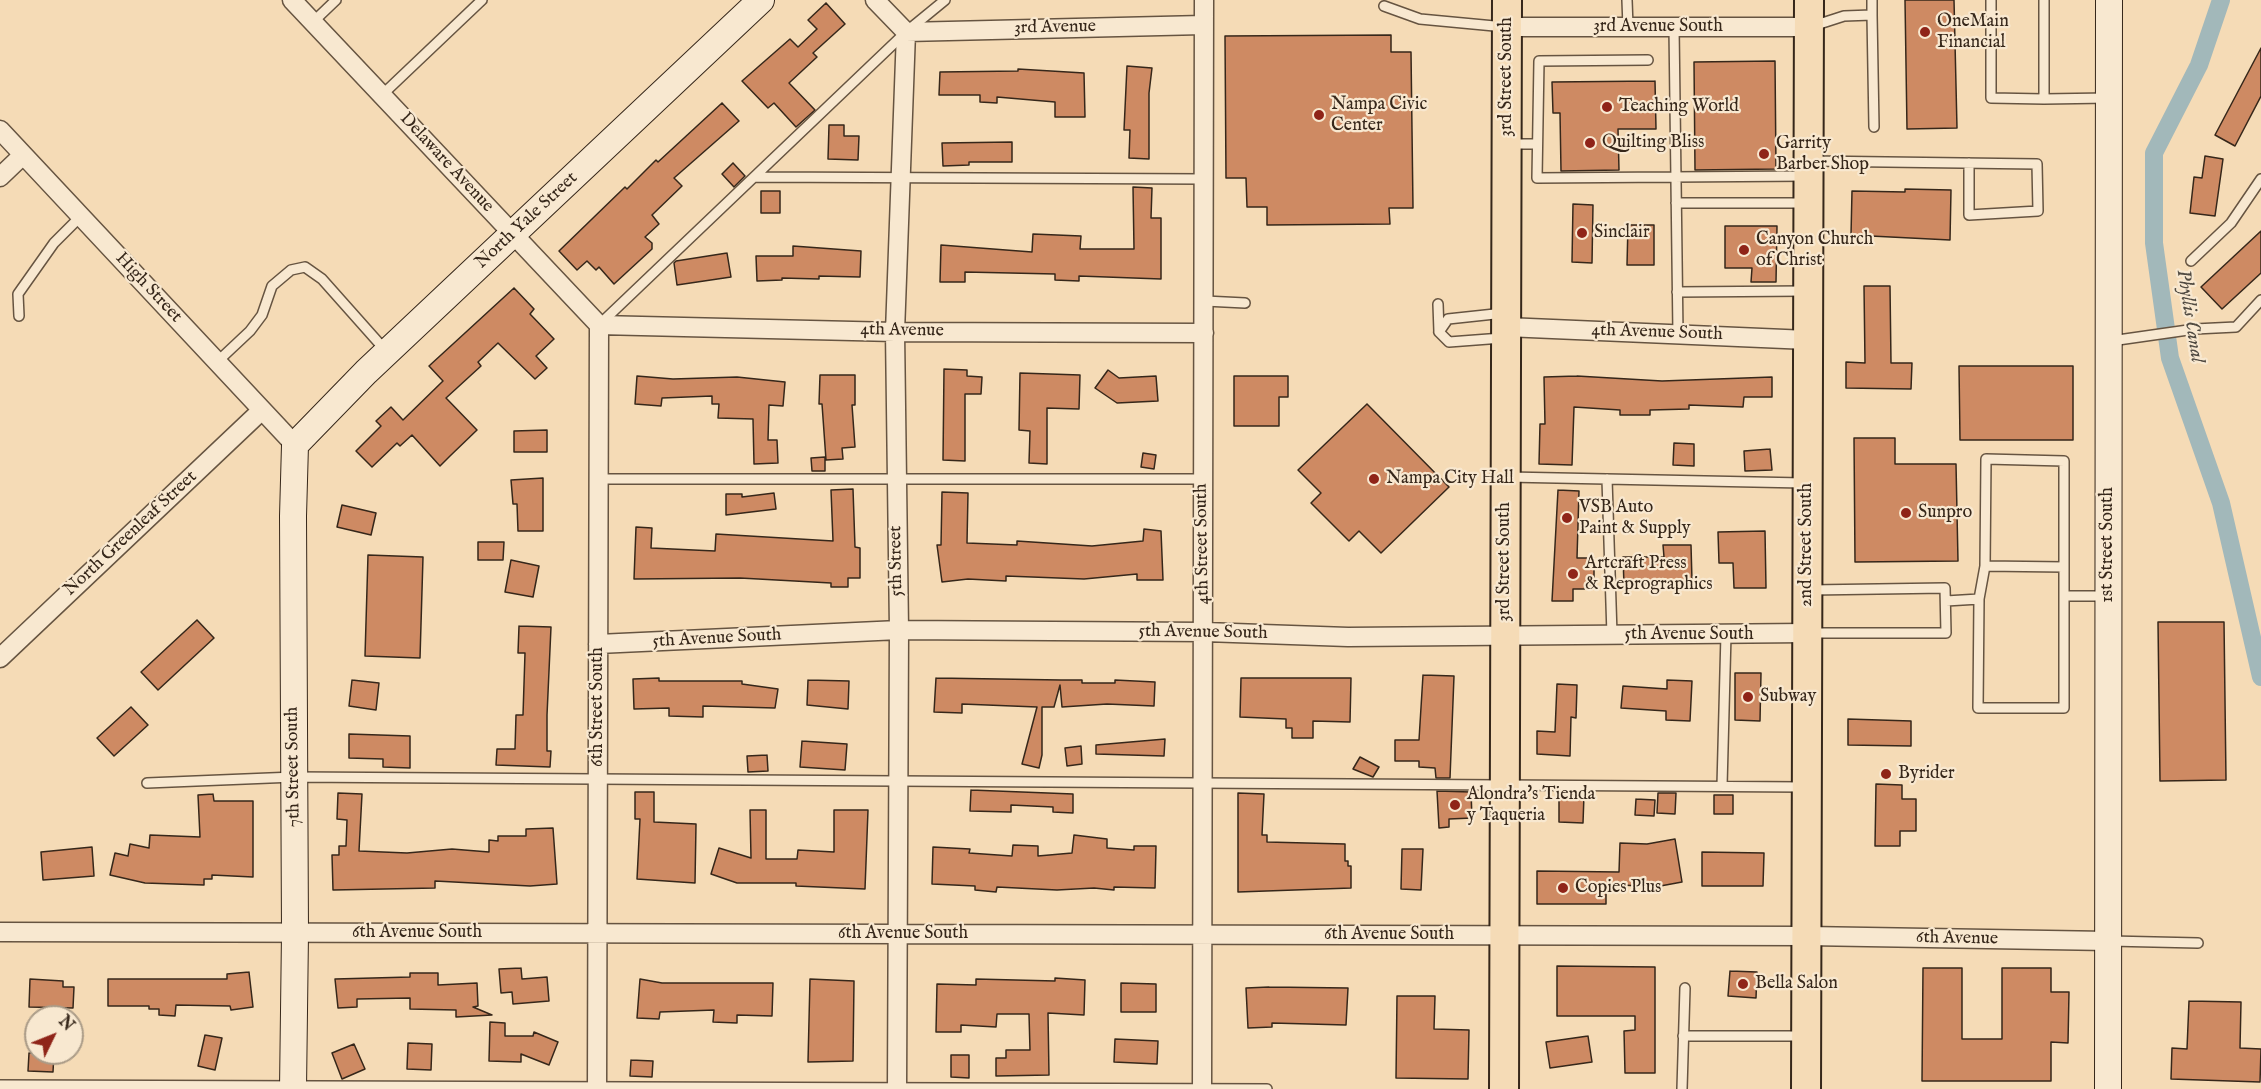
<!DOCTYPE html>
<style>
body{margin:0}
#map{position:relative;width:2261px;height:1089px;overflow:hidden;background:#f5dbb6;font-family:"IM FELL English",serif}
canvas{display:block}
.north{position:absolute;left:24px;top:1005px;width:60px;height:60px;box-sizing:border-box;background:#f8e8d0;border:2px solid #aa9b87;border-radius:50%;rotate:47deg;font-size:16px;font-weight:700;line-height:24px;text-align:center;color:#36271a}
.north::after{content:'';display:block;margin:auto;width:21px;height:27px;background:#8f2418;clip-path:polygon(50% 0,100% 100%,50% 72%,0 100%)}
</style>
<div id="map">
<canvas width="2261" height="1089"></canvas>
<div class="north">N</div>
</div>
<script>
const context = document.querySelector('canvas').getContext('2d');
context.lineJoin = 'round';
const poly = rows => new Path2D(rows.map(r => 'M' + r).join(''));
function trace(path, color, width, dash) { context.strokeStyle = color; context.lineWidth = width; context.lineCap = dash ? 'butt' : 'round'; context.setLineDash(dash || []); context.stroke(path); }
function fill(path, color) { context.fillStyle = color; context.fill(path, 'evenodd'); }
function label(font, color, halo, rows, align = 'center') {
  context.font = font + ' "IM FELL English",serif'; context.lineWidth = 4.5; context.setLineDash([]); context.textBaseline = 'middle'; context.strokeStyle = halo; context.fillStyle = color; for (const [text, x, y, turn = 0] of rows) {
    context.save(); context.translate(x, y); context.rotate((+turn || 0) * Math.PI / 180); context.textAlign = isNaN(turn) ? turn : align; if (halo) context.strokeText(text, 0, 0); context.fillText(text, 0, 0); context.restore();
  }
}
const canal = poly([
 [2221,0,2199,65,2154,153,2154,243,2170,358,2221,503,2261,677]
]);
const building = poly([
 [1905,0,1954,0,1957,128,1907,129,1905,0],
 [826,3,845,24,813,53,817,57,789,83,815,110,796,127,774,103,768,108,742,81,790,39,798,47,817,29,808,20,826,3],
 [1391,35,1391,52,1411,52,1413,208,1389,208,1390,224,1267,225,1267,207,1247,207,1246,178,1226,178,1225,36,1391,35],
 [2261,48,2261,96,2235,146,2215,135,2261,48],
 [1775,61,1776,169,1695,170,1694,62,1775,61],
 [1127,66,1152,68,1149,93,1149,159,1129,158,1130,130,1124,130,1127,66],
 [1018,69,1084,73,1085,117,1055,117,1055,102,997,97,997,103,980,102,980,95,939,95,940,72,1018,71,1018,69],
 [1655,81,1656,129,1618,129,1619,170,1561,171,1560,113,1553,113,1552,82,1655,81],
 [722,103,739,121,674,178,682,186,652,215,659,224,645,237,652,243,652,249,614,284,599,267,596,270,587,261,577,270,559,251,625,187,627,189,656,160,658,162,722,103],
 [829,125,844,125,844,136,859,136,858,160,828,159,829,125],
 [1012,142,1012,162,969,162,969,165,943,166,942,143,1012,142],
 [2205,156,2223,159,2215,216,2190,213,2194,177,2202,178,2205,156],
 [733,163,745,176,734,187,722,174,733,163],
 [1133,187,1152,188,1151,218,1161,218,1161,279,1079,276,1079,281,1055,280,1055,274,965,272,965,282,940,282,941,245,1032,252,1033,234,1081,236,1080,249,1134,249,1133,187],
 [1905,189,1951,190,1950,240,1851,235,1852,191,1905,192,1905,189],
 [761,191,780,191,780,213,761,213,761,191],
 [1573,204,1593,205,1592,263,1572,262,1573,204],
 [1628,225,1654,225,1654,265,1627,265,1628,225],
 [1725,226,1777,226,1776,282,1751,282,1752,268,1725,268,1725,226],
 [2261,231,2261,273,2222,309,2201,287,2261,231],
 [793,246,861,251,860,277,819,276,819,279,782,278,782,280,757,281,756,256,793,256,793,246],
 [727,253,731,277,677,285,674,263,676,261,727,253],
 [1864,286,1890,286,1891,363,1912,363,1911,389,1846,388,1846,362,1865,363,1864,286],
 [514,288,534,309,530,314,554,339,536,356,547,368,535,379,498,343,478,362,481,366,446,398,477,430,450,456,440,466,412,435,400,446,397,443,372,467,356,451,381,426,376,421,391,407,403,420,443,381,429,366,514,288],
 [1959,366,2073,366,2073,440,1960,440,1959,366],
 [944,369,967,370,967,376,982,377,981,394,965,394,965,461,943,460,944,369],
 [1108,370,1119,378,1156,376,1158,401,1117,403,1095,388,1108,370],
 [1020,373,1080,375,1079,409,1047,408,1047,464,1029,463,1030,431,1019,430,1020,373],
 [820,375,855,375,855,405,852,405,855,447,842,448,843,459,826,460,822,404,819,404,820,375],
 [637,376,673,379,737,377,785,382,783,406,769,405,768,440,777,440,778,463,754,464,753,419,718,418,719,404,712,404,712,396,662,398,661,406,635,404,637,376],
 [1234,376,1288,376,1288,397,1279,397,1279,426,1234,426,1234,376],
 [1577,376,1662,381,1772,377,1772,397,1744,397,1743,407,1689,405,1689,409,1650,410,1650,415,1620,415,1620,410,1574,407,1572,465,1539,464,1540,424,1545,424,1544,377,1577,376],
 [1367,404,1449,487,1381,553,1359,531,1349,541,1311,503,1321,493,1298,470,1367,404],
 [547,430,547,452,514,452,514,431,547,430],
 [1854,438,1895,438,1895,464,1956,464,1958,561,1855,562,1854,438],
 [1674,443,1694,444,1694,466,1673,465,1674,443],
 [1770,449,1772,470,1745,471,1744,451,1770,449],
 [1143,453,1156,455,1154,469,1141,467,1143,453],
 [825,457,825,471,812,471,811,458,825,457],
 [543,478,543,531,518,531,517,504,513,504,511,480,543,478],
 [853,489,855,547,860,548,860,578,848,578,848,587,831,587,831,583,740,578,634,579,636,527,652,528,651,548,715,551,716,534,833,541,831,490,853,489],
 [1558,490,1579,491,1577,558,1594,558,1594,589,1573,589,1573,601,1552,601,1558,490],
 [942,492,968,493,967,543,1017,545,1017,541,1092,546,1143,541,1144,529,1161,531,1163,580,1137,580,1137,574,1084,579,1006,576,1006,581,968,579,942,582,937,545,941,545,942,492],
 [774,493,776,509,726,515,726,494,742,494,742,497,774,493],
 [342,505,376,513,371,535,337,527,342,505],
 [1765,531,1766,588,1734,588,1733,563,1719,563,1718,532,1765,531],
 [478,542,504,542,503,560,478,560,478,542],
 [1663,545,1691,545,1692,581,1624,585,1623,557,1664,557,1663,545],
 [368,555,423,557,420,658,365,656,368,555],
 [511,560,539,566,533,597,505,592,511,560],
 [197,620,214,638,158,690,141,672,197,620],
 [2158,622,2224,622,2226,780,2160,781,2158,622],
 [519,626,551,627,547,715,547,751,551,751,550,767,496,765,497,749,515,749,516,715,523,715,525,653,518,653,519,626],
 [1735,673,1761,673,1760,721,1735,720,1735,673],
 [1423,675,1454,676,1450,778,1436,778,1435,768,1419,767,1419,761,1395,761,1395,740,1419,740,1423,675],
 [659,678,659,681,742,681,742,684,778,689,775,708,703,706,703,717,669,716,669,708,634,709,633,679,659,678],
 [936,678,1061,680,1082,680,1082,683,1115,683,1115,680,1155,682,1154,706,1107,704,1062,707,1060,685,1054,707,1042,707,1042,755,1039,768,1022,764,1037,707,962,704,962,713,934,712,936,678],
 [1241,678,1351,678,1350,722,1313,721,1313,738,1292,738,1292,728,1286,728,1286,719,1240,717,1241,678],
 [352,680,379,683,376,710,349,706,352,680],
 [808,680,849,681,848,709,807,705,808,680],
 [1667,680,1692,681,1690,721,1666,720,1666,711,1621,708,1623,686,1667,689,1667,680],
 [1557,684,1577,685,1576,718,1571,717,1570,756,1537,754,1537,731,1555,732,1557,684],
 [131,707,148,725,114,756,97,738,131,707],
 [1848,719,1911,721,1911,746,1848,745,1848,719],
 [349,734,410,736,410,768,383,767,383,759,349,758,349,734],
 [1165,739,1164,756,1096,754,1096,745,1165,739],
 [802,741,847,744,845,770,800,767,802,741],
 [1081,746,1082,764,1067,766,1065,748,1081,746],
 [767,755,768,771,748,772,747,756,767,755],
 [1360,757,1379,767,1373,777,1353,769,1360,757],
 [1876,784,1902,785,1902,799,1916,799,1916,831,1900,831,1900,846,1875,846,1876,784],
 [971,790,1073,794,1073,813,1053,812,1053,807,1011,805,1011,812,970,811,971,790],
 [1437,791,1471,792,1472,818,1449,819,1449,827,1439,828,1437,791],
 [635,792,654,792,654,822,696,824,695,883,637,879,640,819,635,819,635,792],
 [338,793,362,794,359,851,407,853,452,849,489,852,489,840,498,841,498,836,526,836,526,829,553,828,557,884,530,886,435,881,435,888,333,890,332,855,339,855,339,846,346,846,347,820,337,819,338,793],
 [1238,793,1264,794,1262,835,1267,835,1267,842,1345,844,1345,861,1348,861,1348,866,1351,866,1351,888,1238,892,1238,793],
 [1658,793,1676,793,1675,814,1657,813,1658,793],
 [213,794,214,801,253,801,253,877,212,875,212,879,204,879,204,885,145,883,110,875,115,853,128,856,130,844,149,848,150,835,200,837,198,795,213,794],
 [1559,795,1584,795,1583,823,1559,822,1559,795],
 [1714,795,1733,795,1733,814,1714,814,1714,795],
 [1636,799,1655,800,1654,816,1635,815,1636,799],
 [750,810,766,810,766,859,797,859,798,850,834,852,834,810,868,810,865,889,796,886,796,883,737,883,711,874,719,848,751,858,750,810],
 [1074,835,1107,839,1107,848,1134,850,1134,846,1156,846,1155,888,1114,887,1114,890,1094,888,1057,890,997,887,996,892,975,890,975,886,932,884,933,847,970,849,969,853,1012,856,1013,845,1038,846,1038,856,1072,853,1074,835],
 [1675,839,1682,882,1655,887,1606,884,1606,904,1537,904,1537,871,1619,872,1620,843,1647,844,1675,839],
 [92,847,94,876,43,880,41,852,92,847],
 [1402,849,1423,849,1421,890,1401,889,1402,849],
 [1702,852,1764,853,1763,886,1702,886,1702,852],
 [1557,966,1655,967,1655,1073,1625,1073,1624,1031,1635,1030,1635,1016,1557,1016,1557,966],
 [521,968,522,979,547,977,549,1001,513,1004,512,992,501,993,499,969,521,968],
 [1923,968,1962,968,1962,1039,2002,1039,2002,968,2051,968,2051,992,2069,992,2068,1043,2051,1042,2051,1081,1922,1081,1923,968],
 [1730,971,1757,972,1756,998,1728,996,1730,971],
 [249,972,253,1007,231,1010,230,1006,176,1005,175,1016,159,1015,159,1009,149,1009,149,1006,108,1006,108,979,227,979,227,974,249,972],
 [410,973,438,973,438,985,477,983,478,1006,473,1007,492,1015,456,1017,456,1010,410,1009,410,998,357,999,357,1007,338,1008,335,979,410,977,410,973],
 [1055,978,1085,980,1084,1015,1048,1013,1049,1075,996,1076,996,1058,1006,1058,1006,1050,1030,1050,1029,1014,997,1014,996,1027,961,1025,961,1032,936,1032,937,984,976,985,976,979,1055,981,1055,978],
 [30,979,63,981,63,987,74,987,73,1008,29,1007,30,979],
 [640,979,662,983,773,983,772,1016,737,1015,737,1023,713,1022,714,1010,660,1012,659,1019,637,1018,640,979],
 [810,979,854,981,853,1061,808,1062,810,979],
 [1121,983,1156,984,1156,1012,1121,1012,1121,983],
 [1269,987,1348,988,1346,1025,1272,1023,1272,1027,1248,1028,1246,988,1269,987],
 [1397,996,1435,996,1434,1029,1469,1030,1468,1079,1396,1078,1397,996],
 [2189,1001,2241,1002,2240,1048,2261,1049,2260,1082,2171,1079,2172,1048,2187,1049,2189,1001],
 [490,1022,505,1023,505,1036,533,1036,534,1032,558,1042,549,1065,521,1054,521,1062,489,1061,490,1022],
 [205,1035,222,1038,215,1070,198,1066,205,1035],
 [1588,1036,1592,1062,1550,1068,1546,1042,1588,1036],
 [1115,1039,1158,1041,1157,1064,1114,1062,1115,1039],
 [408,1043,432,1044,431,1070,407,1069,408,1043],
 [354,1044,365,1069,342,1079,332,1053,354,1044],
 [29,1053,54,1053,53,1072,28,1071,29,1053],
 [951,1055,969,1055,969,1078,951,1077,951,1055],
 [631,1060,653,1061,652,1077,630,1076,631,1060]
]);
const lane = poly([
 [1627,0,1628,27],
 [1991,0,1991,98,2044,99],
 [2044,0,2044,99,2108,98],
 [1384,6,1420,19,1505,27],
 [1872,15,1874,127],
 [313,22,336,0],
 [1813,26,1844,16,1872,15,1872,0],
 [1674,27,1678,334],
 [1648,60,1539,61,1537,178,1807,176],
 [382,95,482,0],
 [1510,144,1537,144],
 [1811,161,2037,164,2038,211,1969,215,1969,163],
 [754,177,1204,179],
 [1676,203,1806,203],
 [2191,261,2231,223,2261,179],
 [1677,292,1804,291],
 [1205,301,1245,303],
 [1438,304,1439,332],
 [19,316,18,294,54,243,81,216],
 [601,323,906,32,945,0],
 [1502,338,1449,342,1439,332,1448,319,1504,313],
 [2111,341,2195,329,2236,327,2261,300],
 [217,362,250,331,262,315,272,286,291,270,305,267,322,279,386,351],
 [1508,477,1803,483],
 [599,479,1202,479],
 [1607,479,1612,635],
 [1985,566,2064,567],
 [2064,596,2106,596],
 [1946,601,1979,599,1985,566,1986,459,2064,461,2064,708,1978,708,1979,599],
 [1810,633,1946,633,1945,588,1811,590],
 [147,783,294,777,1803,787],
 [1722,786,1726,634],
 [2110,941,2198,943],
 [1683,1036,1804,1036],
 [0,1085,1267,1089],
 [1682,1089,1685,988]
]);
const street = poly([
 [292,0,599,325],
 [875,0,906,32],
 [1507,27,1809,27],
 [906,32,1203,25],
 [0,130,295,445],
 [0,177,23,155],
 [599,325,895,332,1204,333],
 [1506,327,1808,340],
 [598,644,899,630,1205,632,1348,637,1807,633],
 [0,658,262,410],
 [0,932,1807,936,2108,941],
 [597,1089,599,325],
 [897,1089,899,630,895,332,906,32],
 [1202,1089,1204,0]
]);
const secondary = poly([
 [293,1089,295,933,293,516,295,445,366,372,761,0],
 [2108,1089,2109,0]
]);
const primary = poly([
 [1504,1089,1507,0],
 [1806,1089,1809,0]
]);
const markers = [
 [1925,32,6,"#8f2418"],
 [1607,107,6,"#8f2418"],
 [1319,115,6,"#8f2418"],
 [1590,143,6,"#8f2418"],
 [1764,154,6,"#8f2418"],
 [1582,233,6,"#8f2418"],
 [1744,250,6,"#8f2418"],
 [1374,479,6,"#8f2418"],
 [1906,513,6,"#8f2418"],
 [1567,518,6,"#8f2418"],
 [1573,574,6,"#8f2418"],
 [1748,697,6,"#8f2418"],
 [1886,774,6,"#8f2418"],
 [1455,805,6,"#8f2418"],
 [1563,888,6,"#8f2418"],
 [1743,984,6,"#8f2418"]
];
const poiNames = [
 ["OneMain",1937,22],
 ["Financial",1937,43],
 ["Nampa Civic",1331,105],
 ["Center",1331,126],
 ["Teaching World",1619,107],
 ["Quilting Bliss",1602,143],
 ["Garrity",1776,144],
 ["Barber Shop",1776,165],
 ["Sinclair",1594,233],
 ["Canyon Church",1756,240],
 ["of Christ",1756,261],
 ["Nampa City Hall",1386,479],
 ["VSB Auto",1579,508],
 ["Paint & Supply",1579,529],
 ["Sunpro",1918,513],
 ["Artcraft Press",1585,564],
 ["& Reprographics",1585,585],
 ["Subway",1760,697],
 ["Byrider",1898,774],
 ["Alondra's Tienda",1467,795],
 ["y Taqueria",1467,816],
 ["Copies Plus",1575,888],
 ["Bella Salon",1755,984]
];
const streetNames = [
 ["3rd Avenue South",1658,27],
 ["3rd Avenue",1055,28,-1],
 ["3rd Street South",1507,77,-90],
 ["Delaware Avenue",446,163,47],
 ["North Yale Street",527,221,-43],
 ["High Street",148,288,47],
 ["4th Avenue",902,331,1],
 ["4th Avenue South",1657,333,2],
 ["North Greenleaf Street",131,534,-43],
 ["4th Street South",1203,544,-91],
 ["2nd Street South",1807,545,-90],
 ["1st Street South",2108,545,-90],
 ["5th Street",897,561,-91],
 ["3rd Street South",1505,562,-90],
 ["5th Avenue South",1203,633,1],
 ["5th Avenue South",1689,635],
 ["5th Avenue South",717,639,-3],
 ["6th Street South",598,707,-90],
 ["7th Street South",294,767,-91],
 ["6th Avenue South",417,933],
 ["6th Avenue South",903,934],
 ["6th Avenue South",1389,935],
 ["6th Avenue",1957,939,1]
];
const waterNames = [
 ["Phyllis Canal",2189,316,81]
];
trace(canal, '#a2b8ba', 18);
fill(building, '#ce8a63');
trace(building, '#36271a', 1.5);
trace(lane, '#665441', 12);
trace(street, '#665441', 21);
trace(secondary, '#36271a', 28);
trace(primary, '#36271a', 32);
trace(lane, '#f8e8d0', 9);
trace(street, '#f8e8d0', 18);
trace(secondary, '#f8e8d0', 26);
trace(primary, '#f5dbb6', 28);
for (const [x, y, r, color] of markers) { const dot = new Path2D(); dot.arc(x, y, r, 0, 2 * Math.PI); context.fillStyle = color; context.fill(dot); trace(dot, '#f8e8d0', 2); }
label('18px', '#36271a', '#f8e8d0', poiNames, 'left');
label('18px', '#36271a', '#f8e8d0', streetNames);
label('italic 20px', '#514b42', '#f8e8d0', waterNames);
</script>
